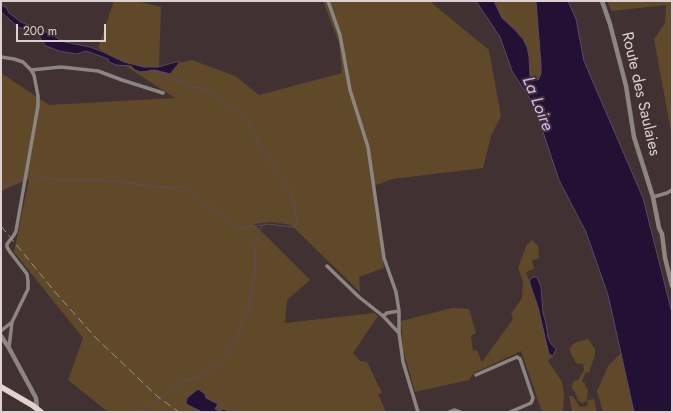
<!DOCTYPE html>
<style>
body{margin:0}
#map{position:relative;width:673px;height:413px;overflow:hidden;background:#413133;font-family:Jost,sans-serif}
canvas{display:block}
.frame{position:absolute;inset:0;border:2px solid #dbd0d2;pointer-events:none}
.scale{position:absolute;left:16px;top:24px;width:90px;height:18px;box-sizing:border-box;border:2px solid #dbd0d2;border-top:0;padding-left:5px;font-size:12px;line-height:14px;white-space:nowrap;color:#dbd0d2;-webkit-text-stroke:3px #413133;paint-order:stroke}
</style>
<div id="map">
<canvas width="673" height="413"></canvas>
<div class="frame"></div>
<div class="scale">200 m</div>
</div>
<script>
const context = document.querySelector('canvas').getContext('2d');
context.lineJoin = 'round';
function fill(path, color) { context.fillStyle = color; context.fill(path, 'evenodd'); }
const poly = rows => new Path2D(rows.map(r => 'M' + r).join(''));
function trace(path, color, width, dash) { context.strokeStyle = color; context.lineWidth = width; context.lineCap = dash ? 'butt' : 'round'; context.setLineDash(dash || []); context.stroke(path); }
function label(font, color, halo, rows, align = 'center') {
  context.font = font + ' Jost,sans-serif'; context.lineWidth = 4; context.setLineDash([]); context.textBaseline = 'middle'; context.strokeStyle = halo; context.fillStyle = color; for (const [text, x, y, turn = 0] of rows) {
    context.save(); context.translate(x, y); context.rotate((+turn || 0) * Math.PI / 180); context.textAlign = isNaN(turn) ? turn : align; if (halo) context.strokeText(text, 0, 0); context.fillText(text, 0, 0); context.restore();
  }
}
const green = poly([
 [114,1,137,1,161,7,159,68,192,60,235,76,259,95,342,73,339,43,323,1,432,1,433,4,489,50,501,116,491,136,483,168,392,179,374,186,384,268,359,277,360,292,291,225,271,222,254,224,310,280,287,300,285,323,374,313,378,316,353,353,360,361,367,362,382,393,378,394,386,412,108,412,68,380,83,338,14,252,29,179,1,191,1,73,49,105,175,98,98,48],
 [494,1,536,1,541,65,541,73,537,80,533,79,530,76,529,56,527,47,523,40,514,29,502,18],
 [607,1,672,1,672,137,654,39,665,23,666,5,612,11],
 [532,240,538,246,539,258,532,260,534,269,526,272,538,307,549,354,553,356,548,361,562,382,564,393,563,412,542,412,521,351,474,373,469,380,415,392,403,349,401,321,452,308,469,309,476,333,471,336,473,351,477,350,482,362,513,319,511,314,522,298,523,281,518,268,526,246],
 [588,339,595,349,595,355,589,372,585,373,582,382,585,383,586,388,588,389,587,401,582,403,578,400,575,392,572,389,572,384,574,381,578,380,584,370,583,364,576,363,569,349,574,343],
 [621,353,634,412,603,412,597,391,608,366],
 [569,396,573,396,580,407,587,406,588,400,594,399,597,412,572,412]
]);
const water = poly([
 [476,1,494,1,502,18,514,29,523,39,527,47,529,56,530,76,533,79,537,80,539,79,541,73,541,65,536,1,568,1,576,19,584,61,643,198,672,313,672,412,634,412,608,295,586,232,559,180,534,105,512,71,500,37,476,1],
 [1,5,6,7,9,13,21,22,44,31,65,42,90,47,103,52,124,62,144,67,158,67,176,62,180,62,170,74,155,70,141,72,135,70,131,66,116,65,109,62,108,59,89,52,86,51,77,54,59,51,46,46,38,35,34,32,18,27,1,12,1,5],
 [533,277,537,277,541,287,543,313,546,323,548,337,551,344,556,349,553,356,549,354,538,307,530,284,530,279,533,277],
 [198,389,205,394,206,398,218,404,215,409,219,411,224,409,228,412,202,412,188,405,186,403,187,398,198,389]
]);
const stream = poly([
 [29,175,58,180,109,181,172,188,178,186,183,187,238,228,263,225],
 [1,188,23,178],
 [139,412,183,382,201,375,226,359,240,330,249,306,255,272,255,247,260,229,263,225,267,224,292,227,297,225,297,220,295,207,291,193,275,168,265,156,247,119,206,89,203,88,190,87,183,82,151,70]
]);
const minor = poly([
 [328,1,340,35,350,90,368,147,384,258,396,292,399,311,399,333,403,362,418,412],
 [1,57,14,59,23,62,31,70,34,75,38,96,38,106,16,231,14,235,7,244,7,247,10,252,27,274,28,281,28,289,12,322,1,331],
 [31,70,61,67,98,71,122,80,163,93],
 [653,197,667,193,672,190],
 [327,266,359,297,383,316,399,333],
 [383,316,387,313,399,311],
 [9,348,12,322],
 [476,375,517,357,520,359,533,398,531,403,510,412],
 [449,412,454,410,460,412]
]);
const tertiary = poly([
 [602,1,610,24,626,86,634,137,653,197,659,228,662,234,665,258,672,286],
 [1,336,9,348,36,398,37,409]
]);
const primary = poly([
 [1,387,32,405,41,412]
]);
const rail = poly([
 [1,226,55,292,96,338,158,397,179,412]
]);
const streetNames = [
 ["Route des Saulaies",640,94,77]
];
const waterNames = [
 ["La Loire",537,104,68]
];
fill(green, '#604928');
fill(water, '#231035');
trace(water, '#5a4a64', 1);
trace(stream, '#5a4a64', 1);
trace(minor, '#8d8582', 3.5);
trace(tertiary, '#8d8582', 4.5);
trace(primary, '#e4d3cd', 5.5);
trace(rail, '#9c8f91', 1, [8, 4]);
label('16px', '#dbd0d2', '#413133', streetNames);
label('italic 17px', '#d5b6fc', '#413133', waterNames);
</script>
